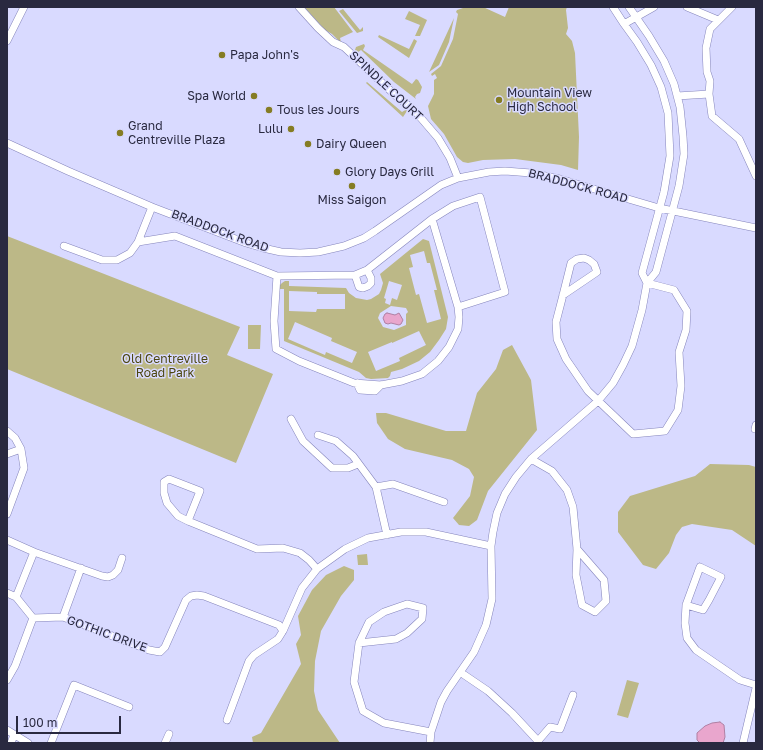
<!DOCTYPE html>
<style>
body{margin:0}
#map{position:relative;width:763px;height:750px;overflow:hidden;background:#d9daff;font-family:"Golos Text",sans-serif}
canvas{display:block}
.frame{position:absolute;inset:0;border:8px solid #292940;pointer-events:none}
.scale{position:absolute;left:16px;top:716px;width:105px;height:18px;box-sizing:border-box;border:2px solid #292940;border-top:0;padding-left:5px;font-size:12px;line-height:14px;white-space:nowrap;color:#292940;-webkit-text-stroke:3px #d9daff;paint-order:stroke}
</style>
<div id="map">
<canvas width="763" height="750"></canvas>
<div class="frame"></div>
<div class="scale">100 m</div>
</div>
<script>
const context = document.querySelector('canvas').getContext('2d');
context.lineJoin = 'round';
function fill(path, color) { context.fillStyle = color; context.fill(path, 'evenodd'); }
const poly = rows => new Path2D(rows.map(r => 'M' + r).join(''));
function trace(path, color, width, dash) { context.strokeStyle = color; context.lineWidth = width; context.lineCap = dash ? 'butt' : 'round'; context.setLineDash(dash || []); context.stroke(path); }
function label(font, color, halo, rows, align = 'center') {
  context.font = font + ' "Golos Text",sans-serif'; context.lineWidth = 3; context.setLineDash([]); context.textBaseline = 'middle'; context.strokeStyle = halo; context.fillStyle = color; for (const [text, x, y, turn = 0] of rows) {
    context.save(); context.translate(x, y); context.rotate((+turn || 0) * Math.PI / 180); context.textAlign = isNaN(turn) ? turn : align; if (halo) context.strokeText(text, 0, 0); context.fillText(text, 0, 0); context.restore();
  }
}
const green = poly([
 [304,7,334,7,353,32,340,38,341,42,340,42,332,34,325,30],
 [466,7,483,7,505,17,509,7,567,7,566,10,568,28,566,34,572,41,575,53,579,137,578,170,561,165,515,159,483,160,468,163,463,162,457,157,444,134,431,119,428,106,434,94,434,80,437,78,435,74,432,76,431,74,441,66,453,39,458,14,456,12,457,10],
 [343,9,360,30,363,27,363,31,357,33,339,11],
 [409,11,427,20,420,36,415,36,420,25,405,19],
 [454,18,449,42,439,65,429,72],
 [379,35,409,49,414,39,417,41,409,58,378,37],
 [364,44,365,46,363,50,412,84,416,79,418,80,422,87,420,93,417,94,415,97,416,99,394,82,361,50,357,53,355,50,356,47],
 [367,82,402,112,407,109,407,111,403,117,366,83],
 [7,236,240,327,227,355,273,374,236,463,7,369],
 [423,239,429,241,448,317,446,329,439,340,430,352,419,361,402,369,391,372,390,376,388,378,371,379,366,378,359,372,284,341,284,289,280,289,280,285,282,283,285,281,289,281,289,286,346,288,349,293,356,298,367,300,371,299,379,294,381,290,383,283,380,274],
 [424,251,427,263,430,263,437,290,434,290,441,319,427,323,419,294,416,295,409,268,413,267,410,255],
 [389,281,402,285,397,300,392,298,390,305,385,303,386,299,384,298],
 [289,291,317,292,317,294,345,294,345,309,317,309,316,312,289,311],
 [391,306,406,308,408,312,406,314,406,325,394,330,383,327,378,318,380,313],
 [295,322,332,338,331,341,357,352,352,363,326,352,325,355,288,339],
 [419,331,426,345,399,358,400,361,376,371,368,352,392,342,392,343],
 [248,325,261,325,260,349,248,349],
 [512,345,531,380,537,430,488,491,477,520,469,526,459,525,453,518,470,496,474,477,469,469,452,460,405,449,388,439,377,423,376,413,386,413,446,431,466,431,477,393,496,369,503,350],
 [710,464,749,465,756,467,756,546,732,530,692,524,682,527,676,535,669,553,656,569,643,565,618,532,618,512,630,496,695,476],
 [367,554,368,565,358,565,357,555],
 [344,566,354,570,354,580,341,596,321,631,315,661,314,691,318,710,340,743,253,743,252,737,261,733,301,664,296,644,301,635,298,616,312,590,326,575],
 [627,680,639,683,628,718,617,715]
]);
const water = poly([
 [387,313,395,315,399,313,403,320,401,324,399,325,391,323,388,324,385,323,383,318,385,314,387,313],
 [720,722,724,725,725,737,723,743,700,743,697,740,697,733,705,726,712,723,720,722]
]);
const minor = poly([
 [299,7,318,28,333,42,344,47,395,95,414,110,438,138,450,158,458,178],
 [613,7,624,24,637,42,651,65,661,87,668,113,670,156,664,192,642,273,647,283],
 [687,7,718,20],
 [732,7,710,29,706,48,707,72,710,81,709,94,712,116,739,139,756,176],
 [624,24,654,7],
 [7,41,24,7],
 [677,96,709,94],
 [7,143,68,171,152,207,246,243,263,248,281,252,300,253,318,252,344,246,364,238,375,231,441,185,458,178,489,172,505,171,531,173,560,179,659,208,756,228],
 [152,207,138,242,175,236,277,276,355,275,367,270,432,219,453,206,480,197,505,292,458,307],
 [64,246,102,260,117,260,130,253,138,242],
 [355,275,359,287,363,288,368,286,371,283,371,278,367,270],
 [277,276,274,321,276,349,299,361,354,383,381,385,402,381,422,374,438,361,449,347,458,329,459,317,458,307,432,219],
 [563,295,597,272,594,264,589,260,584,258,577,259,571,263,563,295,556,322,557,339,566,359,588,391,633,434,665,431,678,410,681,386,679,352,686,330,687,311,674,290,647,283],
 [357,383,360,390,375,391,381,385],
 [291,419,303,441,332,468,348,468,358,464],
 [756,425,755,429,756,429],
 [7,431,15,438,21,449,24,468,7,514],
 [318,435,336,441,353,456,376,487,387,535],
 [7,454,21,449],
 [531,459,552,471,567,490,573,507,577,549],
 [376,487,393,484,444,502],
 [188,521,178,516,167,503,164,493,164,482,169,479,200,491,188,521,257,549,283,548,300,553,309,560,317,569],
 [7,540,34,552,102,576,108,577,113,575,118,570,122,558],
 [577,549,604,580,606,601,595,612,582,605,576,575,577,549],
 [700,567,721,577,709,600,703,610,686,605,700,567],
 [7,593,16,597,33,618],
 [16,597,34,552],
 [686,605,685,623,687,638,696,650,740,680,756,685],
 [63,617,81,568],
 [33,618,63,617,149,650,160,652,165,647,186,600,191,596,197,595,204,596,279,625,283,631],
 [359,643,396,639,407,633,422,619,423,608,407,604,384,612,369,622,359,643,354,682,363,711,384,723,431,732],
 [460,672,488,691,512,713,538,741,538,743],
 [7,680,15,666,33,618],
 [227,720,249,661,254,655,278,639,283,631,302,588,317,569,345,549,368,538,401,532,426,532,491,546],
 [7,730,28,743],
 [538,741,550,727,560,729,573,695],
 [11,743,14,735],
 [51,743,74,685,129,707],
 [165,743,169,734],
 [430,743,431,732,441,702,447,691,474,652,486,625,492,599,491,546,493,532,497,513,505,494,516,477,531,459,598,401,613,383,623,365,632,346,642,310,647,283,656,272,679,186,684,154,683,136,680,107,674,84,664,61,649,36,629,7],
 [743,743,756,688]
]);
const markers = [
 [222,55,4,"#857c23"],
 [254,96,4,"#857c23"],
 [499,100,4,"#857c23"],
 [269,110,4,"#857c23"],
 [291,129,4,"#857c23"],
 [120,133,4,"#857c23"],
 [308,144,4,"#857c23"],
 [337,172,4,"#857c23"],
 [352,186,4,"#857c23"]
];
const poiNames = [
 ["Papa John's",230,55],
 ["Mountain View",507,93],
 ["High School",507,107],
 ["Spa World",246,96,"right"],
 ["Tous les Jours",277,110],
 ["Grand",128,126],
 ["Centreville Plaza",128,140],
 ["Lulu",283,129,"right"],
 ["Dairy Queen",316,144],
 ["Glory Days Grill",345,172],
 ["Miss Saigon",352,200,"center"]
];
const streetNames = [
 ["SPINDLE COURT",386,86,43],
 ["BRADDOCK ROAD",578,186,15],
 ["BRADDOCK ROAD",220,231,20],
 ["GOTHIC DRIVE",107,634,20]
];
const parkNames = [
 ["Old Centreville",165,359],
 ["Road Park",165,373]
];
fill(green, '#bcb887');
fill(water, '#e9a6cd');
trace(water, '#af80a3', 1);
trace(minor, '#8585bc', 8);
trace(minor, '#fff', 7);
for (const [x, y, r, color] of markers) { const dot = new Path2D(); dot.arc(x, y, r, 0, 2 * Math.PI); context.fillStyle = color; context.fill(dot); trace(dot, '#d9daff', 1.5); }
label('12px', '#292940', '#d9daff', poiNames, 'left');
label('12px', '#292940', '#d9daff', streetNames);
label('12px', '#4b460e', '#d9daff', parkNames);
</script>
